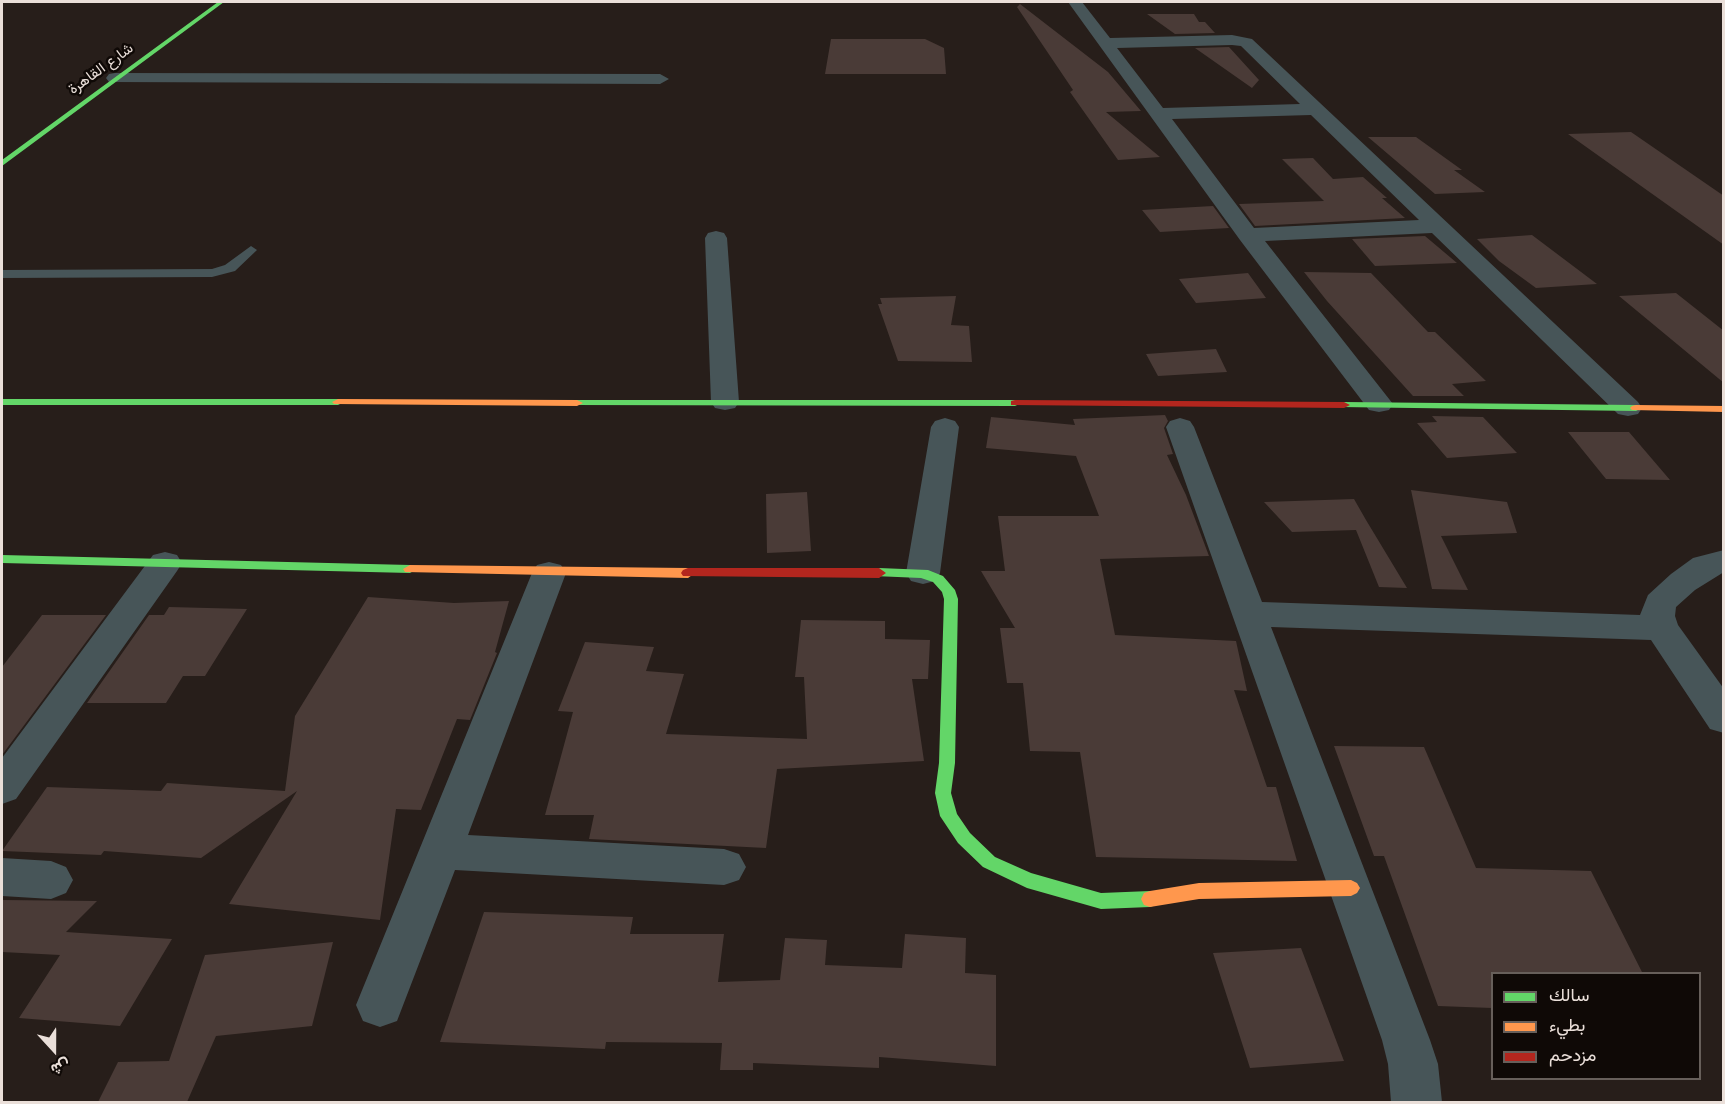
<!DOCTYPE html>
<meta charset="utf-8">
<style>
body{margin:0}
#map{position:relative;width:1725px;height:1104px;overflow:hidden;background:#271e1a;font-family:Arial,Vazirmatn,sans-serif}
canvas{display:block}
.frame{position:absolute;inset:0;border:3px solid #eadfd9;pointer-events:none}
.legend{position:absolute;left:1491px;top:972px;width:210px;height:108px;box-sizing:border-box;background:#0f0906;border:2px solid #675f5a;margin:0;padding:8px 10px;list-style:none;font-size:18px;color:#eadfd9}
.legend li{display:flex;align-items:center;gap:12px;height:30px}
.legend b{width:30px;border:2px solid #675f5a}
.north{position:absolute;left:24px;top:1020px;width:60px;height:60px;-webkit-text-stroke:4px #0f0906;paint-order:stroke;rotate:159deg;font-size:16px;font-weight:700;line-height:24px;text-align:center;color:#eadfd9}
.north::after{content:'';display:block;margin:auto;width:21px;height:27px;background:#eadfd9;clip-path:polygon(50% 0,100% 100%,50% 72%,0 100%)}
</style>
<div id="map">
<canvas width="1725" height="1104"></canvas>
<div class="frame"></div>
<ul class="legend">
<li><b style="height:8px;background:#63d668"></b>سالك</li>
<li><b style="height:8px;background:#ff974d"></b>بطيء</li>
<li><b style="height:8px;background:#b3261e"></b>مزدحم</li>
</ul>
<div class="north">ش</div>
</div>
<script>
const context = document.querySelector('canvas').getContext('2d');
context.lineJoin = 'round';
function fill(path, color) { context.fillStyle = color; context.fill(path, 'evenodd'); }
const poly = rows => new Path2D(rows.map(r => 'M' + r).join(''));
function label(font, color, halo, rows, align = 'center') {
  context.font = font + ' Arial,Vazirmatn,sans-serif'; context.lineWidth = 5; context.setLineDash([]); context.textBaseline = 'middle'; context.strokeStyle = halo; context.fillStyle = color; for (const [text, x, y, turn = 0] of rows) {
    context.save(); context.translate(x, y); context.rotate((+turn || 0) * Math.PI / 180); context.textAlign = isNaN(turn) ? turn : align; if (halo) context.strokeText(text, 0, 0); context.fillText(text, 0, 0); context.restore();
  }
}
const building = poly([
 [1020,4,1108,72,1141,111,1106,112,1160,157,1118,160,1070,92,1073,90,1017,7],
 [1147,14,1194,14,1199,22,1205,22,1215,33,1175,34],
 [831,39,925,39,944,48,946,74,825,74],
 [1229,47,1259,80,1252,88,1195,48],
 [1631,132,1724,196,1724,245,1568,134],
 [1368,137,1416,137,1462,170,1454,170,1485,192,1435,194],
 [1313,158,1333,179,1363,177,1387,198,1382,198,1405,218,1255,226,1239,204,1324,201,1282,159],
 [1213,206,1229,228,1160,232,1142,210],
 [1532,235,1597,284,1536,288,1499,261,1477,239],
 [1425,236,1457,263,1375,266,1352,239],
 [1304,272,1371,273,1428,332,1435,332,1486,381,1452,384,1464,396,1413,396,1327,301],
 [1248,273,1266,298,1196,303,1179,279],
 [1676,293,1724,331,1724,383,1619,296],
 [956,296,951,325,969,326,972,362,898,361,878,304,882,304,880,298],
 [1216,349,1227,372,1158,376,1146,354],
 [1165,415,1168,421,1164,428,1173,454,1167,455,1186,495,1209,556,1100,559,1115,635,1236,641,1247,691,1234,690,1267,787,1276,787,1297,861,1096,857,1080,752,1030,751,1023,683,1007,683,1000,628,1015,628,981,571,1005,571,998,516,1099,516,1076,456,986,448,991,417,1075,425,1073,419],
 [1432,416,1483,417,1517,453,1447,458,1417,423,1437,422],
 [1568,432,1629,432,1670,480,1606,479],
 [1411,490,1507,502,1517,533,1441,536,1468,590,1432,589],
 [807,492,811,551,767,553,766,494],
 [1354,499,1366,520,1407,588,1379,587,1356,530,1292,532,1264,502],
 [368,597,454,603,509,601,495,652,497,653,470,720,457,719,421,810,396,809,380,920,229,904,297,791,201,858,104,851,101,855,2,851,47,787,161,791,167,783,285,791,295,716],
 [169,607,247,609,205,676,183,676,166,703,87,703,149,615,164,615],
 [42,615,106,615,2,755,2,667],
 [801,620,885,621,885,639,930,640,928,679,912,679,924,761,777,769,766,848,589,839,594,815,545,815,573,712,558,711,585,642,654,647,646,671,684,674,666,734,807,739,804,677,795,677],
 [1334,746,1424,747,1476,868,1591,871,1643,974,1492,974,1492,1008,1438,1006,1384,856,1374,856],
 [2,900,97,901,66,932,172,939,120,1026,19,1018,60,955,2,952],
 [484,912,633,917,630,934,724,934,718,982,780,980,785,938,827,940,825,965,902,968,905,934,966,938,965,973,996,975,996,1066,879,1057,879,1068,753,1063,753,1070,720,1070,722,1043,606,1042,605,1049,440,1042],
 [333,942,312,1026,216,1036,187,1102,98,1102,118,1062,169,1061,205,955],
 [1301,948,1344,1061,1250,1068,1213,953]
]);
const lane = poly([
 [251,246,257,250,235,271,212,277,2,278,2,270,212,269,225,265,251,246]
]);
const street = poly([
 [1068,2,1082,2,1110,38,1232,35,1252,39,1638,402,1642,408,1638,414,1628,416,1618,414,1432,233,1265,241,1393,404,1389,410,1379,412,1369,410,1240,240,1068,2],
 [1232,45,1241,46,1300,104,1163,108,1117,48,1232,45],
 [1311,115,1419,220,1254,228,1172,119,1311,115],
 [115,73,660,74,669,79,660,84,109,82,106,78,109,74,115,73],
 [716,231,724,233,727,238,739,402,735,408,725,410,715,408,711,402,705,238,708,233,716,231],
 [945,418,955,421,959,427,940,573,935,581,923,584,911,581,906,573,931,427,935,421,945,418],
 [1180,418,1190,421,1194,427,1262,602,1640,615,1648,595,1671,574,1693,558,1724,550,1724,572,1695,590,1676,607,1675,616,1678,625,1724,689,1724,733,1710,729,1651,640,1271,627,1430,1040,1438,1064,1442,1102,1391,1102,1388,1064,1382,1040,1166,427,1170,421,1180,418],
 [165,552,177,555,182,563,177,571,16,799,2,804,2,758,153,555,165,552],
 [549,562,561,565,566,573,468,835,724,849,739,854,746,867,739,880,724,885,455,870,397,1021,380,1027,363,1021,356,1005,532,573,537,565,549,562],
 [2,858,51,861,66,867,73,880,66,893,51,899,2,896,2,858]
]);
const fast = poly([
 [218,2,224,2,2,166,2,160,218,2],
 [2,399,338,399,344,402,338,405,2,405,2,399],
 [577,400,1015,400,1021,403,1015,406,573,405,573,401,577,400],
 [1344,402,1636,405,1642,408,1636,411,1340,407,1338,405,1344,402],
 [2,555,410,565,417,569,410,573,2,563,2,555],
 [879,568,928,570,943,576,955,590,958,599,955,763,951,793,957,814,970,833,995,857,1031,873,1101,893,1150,891,1156,893,1159,899,1156,905,1150,907,1101,909,1027,888,983,867,958,843,940,816,935,793,939,763,944,599,942,592,933,582,921,578,874,576,872,573,874,570,879,568]
]);
const slow = poly([
 [338,399,577,400,583,403,577,406,334,404,332,402,338,399],
 [1636,405,1724,406,1724,412,1632,410,1630,408,1632,406,1636,405],
 [410,565,688,568,695,573,688,578,405,572,403,569,410,565],
 [1351,880,1357,883,1360,888,1357,893,1351,896,1199,899,1150,907,1144,905,1141,899,1144,893,1150,891,1199,883,1351,880]
]);
const jam = poly([
 [1015,400,1344,402,1350,405,1344,408,1011,405,1011,401,1015,400],
 [688,568,879,568,886,573,879,578,683,576,681,573,683,570,688,568]
]);
const farStreetnames = [
 ["شارع القاهرة",101,69,-36]
];
fill(building, '#4a3b37');
fill(lane, '#475558');
fill(street, '#475558');
fill(fast, '#63d668');
fill(slow, '#ff974d');
fill(jam, '#b3261e');
label('15px', '#eadfd9', '#0f0906', farStreetnames);
</script>
